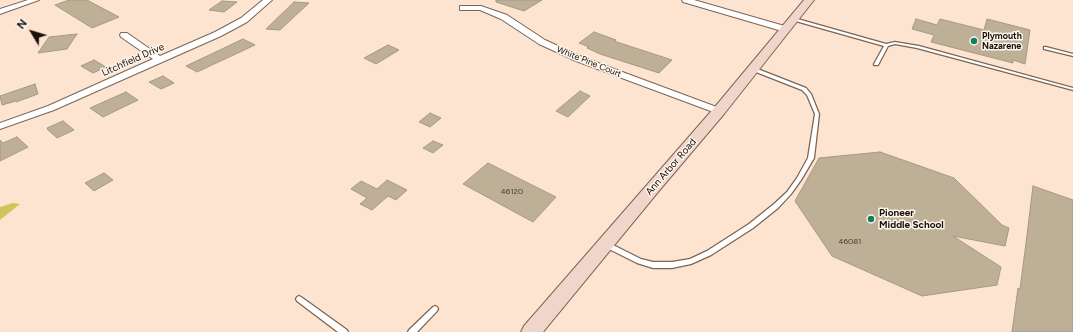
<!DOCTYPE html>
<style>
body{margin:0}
#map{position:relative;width:1073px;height:332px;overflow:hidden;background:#fde4d1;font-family:Figtree,sans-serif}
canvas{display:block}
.north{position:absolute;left:12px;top:12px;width:40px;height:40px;-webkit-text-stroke:3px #fef5ed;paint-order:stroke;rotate:308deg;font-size:11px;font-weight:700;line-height:16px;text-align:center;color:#1a110b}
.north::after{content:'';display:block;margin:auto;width:14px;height:18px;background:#1a110b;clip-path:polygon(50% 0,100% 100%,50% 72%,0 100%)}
</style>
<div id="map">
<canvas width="1073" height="332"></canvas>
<div class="north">N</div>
</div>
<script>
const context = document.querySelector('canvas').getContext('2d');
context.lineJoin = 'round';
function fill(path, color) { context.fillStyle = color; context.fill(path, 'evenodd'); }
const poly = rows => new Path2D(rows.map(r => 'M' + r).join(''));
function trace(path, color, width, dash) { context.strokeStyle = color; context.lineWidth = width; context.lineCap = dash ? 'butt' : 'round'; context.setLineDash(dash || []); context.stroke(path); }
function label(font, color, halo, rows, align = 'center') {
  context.font = font + ' Figtree,sans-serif'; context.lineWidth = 3; context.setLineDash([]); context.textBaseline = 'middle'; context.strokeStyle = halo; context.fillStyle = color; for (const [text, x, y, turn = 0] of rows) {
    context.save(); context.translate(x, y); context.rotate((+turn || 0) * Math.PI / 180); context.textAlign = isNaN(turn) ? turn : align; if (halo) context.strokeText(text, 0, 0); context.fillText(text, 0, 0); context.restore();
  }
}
const water = poly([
 [13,203,20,204,0,220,0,207]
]);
const building = poly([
 [69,0,87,0,119,17,92,28,55,5,69,0],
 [496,0,542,0,524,11,496,2,496,0],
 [222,1,237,2,224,12,209,10,222,1],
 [294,2,309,3,280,30,266,29,294,2],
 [916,19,937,25,940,19,984,30,987,19,1030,30,1025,64,1013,60,1013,63,931,42,934,35,912,29,916,19],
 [594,32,616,40,614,41,672,60,659,73,600,54,587,48,589,47,579,43,594,32],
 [77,34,67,49,38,53,49,37,77,34],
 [243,39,255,45,197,72,186,66,243,39],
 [388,45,399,50,376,64,364,58,388,45],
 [94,60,106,67,93,73,81,66,94,60],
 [163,76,174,83,161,89,149,82,163,76],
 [35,84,38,94,16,102,16,101,2,105,0,96,35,84],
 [580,91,590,96,568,117,556,111,580,91],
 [126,92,138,100,103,117,90,108,126,92],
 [430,113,441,118,430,127,419,122,430,113],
 [63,121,74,130,57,138,47,129,48,129,47,128,63,121],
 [17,137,28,147,0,161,0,140,3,143,17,137],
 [433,141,443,145,433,153,423,148,433,141],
 [880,152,954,178,1002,225,1009,228,1005,246,953,236,1001,267,997,285,922,296,832,256,795,201,819,158,880,152],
 [488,163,556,197,533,222,463,184,488,163],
 [104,173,113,180,94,191,85,183,104,173],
 [387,180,407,190,396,200,388,196,372,210,360,204,367,198,351,189,361,181,377,189,387,180],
 [1033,186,1073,200,1073,332,1012,332,1018,288,1020,289,1026,243,1033,186]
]);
const service = poly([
 [792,18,794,18,886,44,895,42,919,46,1073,88,1073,90,917,48,895,44,888,46,878,65,874,65,874,64,884,46,792,20,792,18],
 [1044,47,1046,47,1073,54,1073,56,1044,49,1044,47],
 [751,68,755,68,806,88,811,94,819,114,814,158,801,180,791,194,778,208,753,228,711,255,691,264,672,268,653,268,637,263,605,247,604,245,605,243,609,243,641,259,653,262,672,262,690,259,707,251,749,224,774,204,787,192,797,178,808,158,815,114,807,95,802,90,751,70,751,68],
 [299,296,301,297,347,330,348,332,338,332,297,301,296,299,297,297,299,296],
 [435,306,437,307,438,309,437,311,417,332,408,332,409,330,433,307,435,306]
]);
const minor = poly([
 [28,0,39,0,0,14,0,9,28,0],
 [263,0,272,0,247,22,221,36,54,110,0,129,0,123,48,106,153,59,121,37,120,35,121,33,127,33,160,56,215,32,241,18,263,0],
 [682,0,694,0,788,27,789,29,785,31,782,31,683,2,682,0],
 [460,6,481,6,507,15,545,40,582,57,722,109,724,111,722,113,716,113,576,61,539,44,501,19,480,10,460,10,460,6]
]);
const secondary = poly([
 [804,0,814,0,724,114,658,192,543,332,521,332,524,326,714,108,804,0]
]);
const markers = [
 [974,41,4,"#13805c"],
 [871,219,4,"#13805c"]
];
const numberNames = [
 ["46120",512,192],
 ["46081",850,242]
];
const farPoinames = [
 ["Plymouth",982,36],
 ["Nazarene",982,46]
];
const farStreetnames = [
 ["White Pine Court",589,62,22]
];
const streetNames = [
 ["Litchfield Drive",133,60,-24],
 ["Ann Arbor Road",671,167,-49]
];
const poiNames = [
 ["Pioneer",879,213],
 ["Middle School",879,225]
];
fill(water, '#d0c45c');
fill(building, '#beb097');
trace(building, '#a79981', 1);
trace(service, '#7a6554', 2.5);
trace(minor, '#7a6554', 2);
trace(secondary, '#7a6554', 2);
fill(service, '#fff');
fill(minor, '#fff');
fill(secondary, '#f1d5cb');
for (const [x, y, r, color] of markers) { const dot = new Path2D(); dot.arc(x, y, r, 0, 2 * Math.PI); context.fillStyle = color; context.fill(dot); trace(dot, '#fef5ed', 1.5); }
label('8px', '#43392e', null, numberNames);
label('bold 9px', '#1a110b', '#fef5ed', farPoinames, 'left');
label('9px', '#1a110b', '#fef5ed', farStreetnames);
label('10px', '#1a110b', '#fef5ed', streetNames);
label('bold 10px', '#1a110b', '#fef5ed', poiNames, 'left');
</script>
